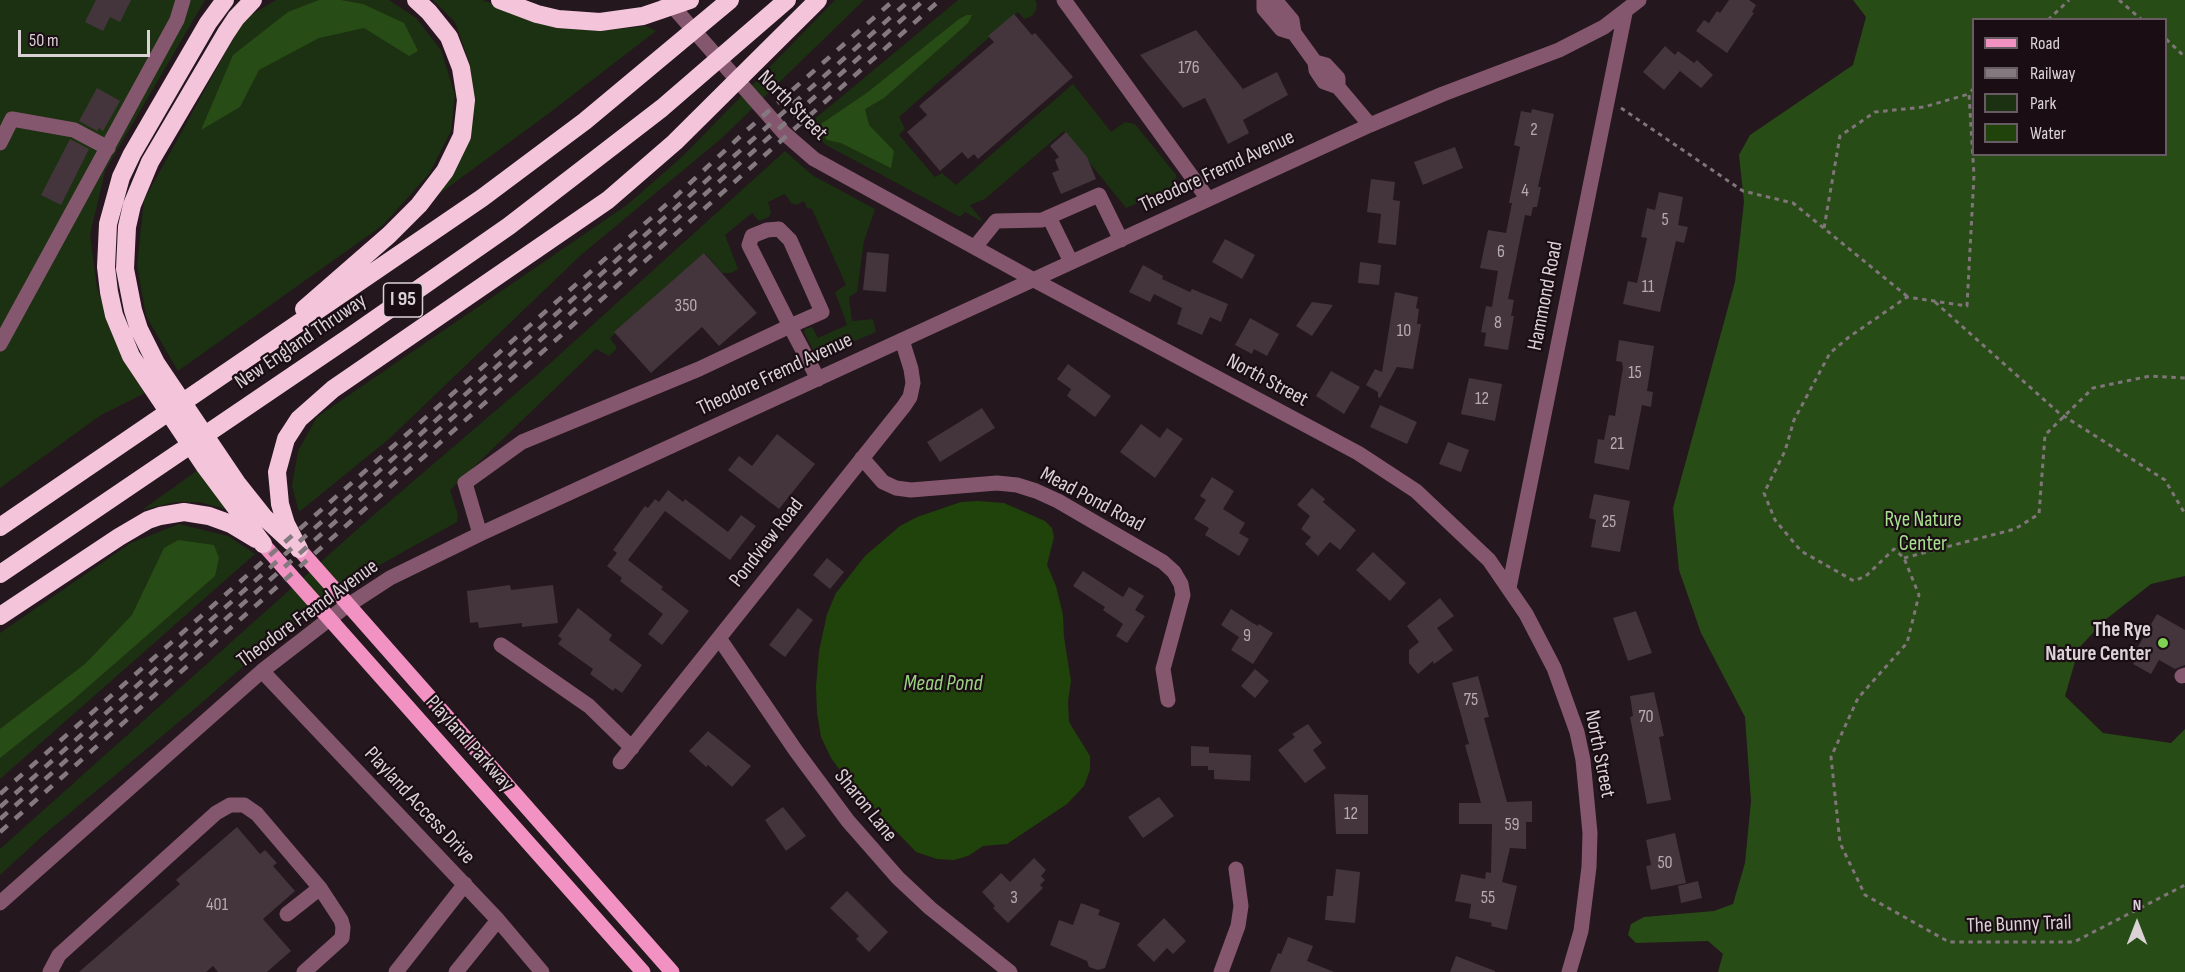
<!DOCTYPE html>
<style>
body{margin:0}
#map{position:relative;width:2185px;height:972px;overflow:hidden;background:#24171d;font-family:"Sofia Sans Condensed",sans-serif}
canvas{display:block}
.legend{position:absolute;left:1972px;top:18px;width:195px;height:138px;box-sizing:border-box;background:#1a0e14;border:2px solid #675c62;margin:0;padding:8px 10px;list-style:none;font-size:18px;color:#dbd2d6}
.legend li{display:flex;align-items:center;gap:12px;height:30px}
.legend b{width:30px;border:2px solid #675c62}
.north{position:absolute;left:2107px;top:894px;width:60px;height:60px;-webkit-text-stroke:4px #1a0e14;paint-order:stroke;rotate:0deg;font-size:16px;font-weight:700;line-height:24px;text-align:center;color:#dbd2d6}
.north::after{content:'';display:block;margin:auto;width:21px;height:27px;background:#dbd2d6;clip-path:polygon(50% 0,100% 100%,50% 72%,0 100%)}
.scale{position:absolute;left:18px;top:30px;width:132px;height:27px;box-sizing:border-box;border:3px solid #dbd2d6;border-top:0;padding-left:8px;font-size:18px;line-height:21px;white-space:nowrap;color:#dbd2d6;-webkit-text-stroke:4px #1a0e14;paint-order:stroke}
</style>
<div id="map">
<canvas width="2185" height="972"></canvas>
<ul class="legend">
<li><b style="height:8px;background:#f192c3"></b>Road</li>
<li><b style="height:8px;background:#84797e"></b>Railway</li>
<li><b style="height:16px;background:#1c3112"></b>Park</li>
<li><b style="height:16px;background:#1f430a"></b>Water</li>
</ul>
<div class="north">N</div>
<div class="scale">50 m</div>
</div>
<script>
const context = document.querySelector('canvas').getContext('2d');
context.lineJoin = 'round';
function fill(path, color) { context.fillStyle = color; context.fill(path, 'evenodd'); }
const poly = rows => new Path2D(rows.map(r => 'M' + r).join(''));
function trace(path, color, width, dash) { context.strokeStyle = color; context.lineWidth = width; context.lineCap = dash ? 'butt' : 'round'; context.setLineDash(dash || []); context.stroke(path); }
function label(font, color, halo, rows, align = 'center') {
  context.font = font + ' "Sofia Sans Condensed",sans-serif'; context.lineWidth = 4.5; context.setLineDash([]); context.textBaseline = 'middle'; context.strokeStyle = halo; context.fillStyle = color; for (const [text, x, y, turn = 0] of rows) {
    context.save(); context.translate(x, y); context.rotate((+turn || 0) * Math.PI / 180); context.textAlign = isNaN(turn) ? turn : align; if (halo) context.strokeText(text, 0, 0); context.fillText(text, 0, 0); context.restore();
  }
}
const green = poly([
 [0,0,205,0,105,171,90,235,97,288,120,353,145,393,101,415,0,488],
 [276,0,389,0,416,18,441,50,455,95,451,131,429,174,383,225,178,371,146,316,137,265,144,200,244,19],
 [433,0,482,0,552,26,598,31,646,26,656,31,548,114,439,194,473,90,469,62,455,22],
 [835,0,864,0,722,138,581,255,389,439,299,512,292,486,298,451,317,417,627,205,684,155],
 [958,0,1035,0,1037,3,1036,10,1032,16,1024,19,1018,12,899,117,905,129,899,135,935,177,942,173,956,185,1073,84,1111,132,1125,122,1135,124,1176,175,1177,187,1126,208,1064,131,985,199,970,205,983,222,965,212,960,217,826,145,805,127],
 [785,151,812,175,875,209,864,241,857,292,849,297,852,321,873,319,876,332,820,356,815,354,804,332,805,329,812,327,818,338,847,325,835,292,846,285,812,209,807,208,804,201,796,205,791,203,785,194,768,202,771,212,769,217,759,221,752,213,725,235,738,269,731,273,722,273,705,253,610,338,617,348,609,356,596,349,450,490,458,515,457,522,358,577,277,637,198,706,47,832,0,875,0,849,361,526,536,376],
 [198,470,229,510,199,502,175,502,142,510],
 [179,524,228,536,255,554,0,779,0,633,131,543]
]);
const forest = poly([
 [319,0,341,0,363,4,404,23,418,51,409,56,364,28,319,38,259,70,240,107,201,130,233,55,288,12],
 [1853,0,2185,0,2185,576,2151,584,2105,620,2079,648,2065,696,2103,733,2171,743,2185,729,2185,972,1718,972,1723,954,1708,941,1636,943,1628,935,1631,924,1644,917,1714,911,1733,904,1745,863,1751,801,1745,717,1701,633,1679,570,1673,508,1735,282,1744,202,1739,155,1750,135,1853,65,1866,17],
 [1974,20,2166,20,2166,154,1974,154],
 [967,15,972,15,968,23,884,98,865,109,869,125,894,151,891,168,841,143,827,140,821,131,821,124,868,92,959,19],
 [178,540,214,545,219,558,215,576,73,700,0,758,0,729,85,664,132,615,164,548]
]);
const water = poly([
 [978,501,1004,503,1045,521,1052,528,1054,537,1047,565,1056,586,1063,615,1064,637,1071,681,1068,701,1069,722,1090,756,1090,770,1084,786,1067,804,1007,844,983,846,968,856,954,860,937,859,916,852,848,781,831,758,821,737,817,713,816,687,819,651,827,614,836,593,865,556,900,526,917,517,961,502]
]);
const building = poly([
 [96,0,131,0,120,22,110,17,103,31,85,22],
 [1729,0,1749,0,1756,5,1752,12,1754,13,1727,53,1696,31,1704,20,1709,23,1717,11,1720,13],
 [1014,14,1032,35,1035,33,1073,77,978,159,974,154,968,159,962,152,940,171,907,132,927,115,919,106,994,42,988,36],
 [1196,30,1243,89,1277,72,1288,95,1243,120,1249,133,1228,144,1205,98,1183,108,1140,55],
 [1665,46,1675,55,1678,51,1694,63,1697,60,1713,75,1701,88,1680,71,1664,90,1643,72],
 [97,88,120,101,103,131,99,128,97,131,79,121],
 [1532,109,1554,114,1538,187,1541,187,1537,207,1533,207,1531,216,1525,215,1508,299,1514,300,1511,316,1514,316,1508,350,1484,346,1486,333,1481,332,1486,306,1492,307,1498,271,1480,268,1488,230,1506,233,1512,203,1509,203,1520,147,1514,145,1521,111,1531,113],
 [1066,132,1087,157,1096,179,1061,194,1052,173,1059,170,1055,160,1059,157,1050,146],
 [70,139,89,149,61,205,41,195],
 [1455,147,1463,168,1423,185,1414,162],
 [1371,179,1395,182,1393,200,1400,201,1396,245,1378,243,1381,214,1367,212],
 [1659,192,1683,197,1678,225,1688,227,1684,243,1676,241,1660,312,1623,304,1628,281,1637,283,1647,238,1641,237,1647,208,1655,210],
 [1225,239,1255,255,1242,279,1212,262],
 [867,252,889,254,886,292,863,290],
 [704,253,757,313,719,346,702,327,651,373,614,332],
 [1360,262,1381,265,1379,285,1358,283],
 [1143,265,1163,276,1162,279,1190,292,1192,289,1228,304,1221,322,1210,317,1202,335,1177,324,1182,308,1154,294,1150,302,1129,292],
 [1395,292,1418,297,1416,308,1419,309,1417,324,1421,324,1413,369,1397,367,1380,398,1378,397,1378,392,1366,385,1375,369,1382,372],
 [1312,302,1333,305,1312,336,1296,326],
 [1250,318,1279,334,1267,356,1254,349,1252,354,1235,345],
 [1619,340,1654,346,1647,391,1653,392,1651,407,1642,405,1629,470,1594,463,1598,439,1604,440,1609,415,1615,416,1623,368,1622,362,1616,361],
 [1068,364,1111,396,1095,417,1067,396,1071,389,1057,379],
 [1331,371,1360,387,1344,414,1316,396],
 [1469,378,1502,384,1495,421,1461,414],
 [1380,405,1417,422,1407,444,1370,427],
 [982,408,995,428,940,462,927,442],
 [1141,424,1160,438,1167,428,1183,439,1155,478,1120,452],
 [777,434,815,464,779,509,728,470,739,456,752,466],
 [1448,442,1469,450,1461,472,1439,464],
 [1212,477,1234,491,1223,509,1245,523,1239,533,1249,539,1239,556,1205,535,1209,528,1194,519,1206,500,1200,496],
 [1312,488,1325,499,1323,502,1356,530,1340,550,1330,542,1318,556,1305,544,1311,537,1301,529,1310,516,1297,505],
 [668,490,683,502,685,499,728,532,741,515,756,526,730,560,665,511,628,560,663,587,661,589,689,611,662,645,648,634,663,614,620,581,622,578,607,566,617,553,613,550,645,506,648,508,655,499,659,502],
 [1594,494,1630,501,1620,552,1591,547,1596,520,1589,518],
 [1373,552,1406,583,1390,601,1356,570],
 [827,558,844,572,830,589,813,575],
 [1083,571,1123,597,1129,587,1144,596,1135,610,1145,616,1127,643,1116,636,1123,624,1103,610,1105,607,1073,586],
 [510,585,511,590,553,585,558,623,522,627,522,623,479,628,478,622,470,623,467,591],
 [1440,598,1454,616,1437,628,1453,650,1434,664,1433,661,1418,674,1409,663,1409,650,1419,642,1407,626],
 [578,608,612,635,609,640,642,665,622,693,615,688,613,691,590,674,593,669,558,644,562,639,558,636],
 [798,608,813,620,785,657,769,645],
 [1231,609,1251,622,1258,626,1259,624,1273,633,1253,664,1231,650,1239,637,1221,625],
 [1636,611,1652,653,1628,661,1613,618],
 [2157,614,2185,630,2185,665,2175,669,2159,660,2151,674,2133,664,2140,652,2136,650],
 [1255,669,1269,681,1255,698,1241,686],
 [1478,676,1489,717,1484,718,1507,802,1532,801,1532,822,1526,822,1526,849,1510,848,1502,882,1517,886,1507,930,1491,926,1492,923,1469,918,1471,904,1455,901,1461,874,1485,879,1486,872,1491,873,1492,824,1459,824,1459,803,1481,803,1465,745,1469,744,1452,683],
 [1654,692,1664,736,1659,737,1671,800,1647,804,1630,717,1633,716,1630,696],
 [1308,724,1322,743,1313,750,1326,768,1305,783,1278,750,1295,737,1292,734],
 [708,731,751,766,732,787,708,765,706,767,689,751],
 [1191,746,1209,747,1209,753,1251,755,1250,781,1214,779,1214,770,1208,770,1208,766,1191,766],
 [1334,794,1368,795,1368,834,1336,834],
 [1159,797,1174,816,1143,838,1128,817],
 [783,807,806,836,786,851,765,820],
 [237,827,260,854,265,850,277,863,273,866,295,891,263,919,291,951,267,972,218,972,213,966,206,972,79,972,180,884,176,880],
 [1675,833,1686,883,1651,890,1646,866,1651,865,1646,840],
 [1034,858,1046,870,1041,876,1045,880,1040,885,1043,888,1008,923,993,908,995,906,982,892,1001,873,1010,882],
 [1336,869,1360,872,1355,923,1325,920,1327,896,1333,896],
 [1698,881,1702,898,1681,903,1678,886],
 [847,891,888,932,869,952,856,939,859,936,830,908],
 [1081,903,1100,910,1098,915,1120,923,1105,968,1098,970,1089,967,1087,961,1050,945,1059,920,1073,925],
 [1164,918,1186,941,1173,954,1167,948,1154,962,1137,945],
 [1288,937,1313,946,1307,961,1334,972,1270,972,1278,953,1281,954],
 [1456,956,1495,971,1495,972,1450,972]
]);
const path = poly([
 [2119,0,2142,20],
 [2048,20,2069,0],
 [2166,39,2185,57],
 [1974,88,1969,94,1974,175,1967,306,1907,297,1849,337,1830,353,1794,420,1785,451,1764,493,1775,520,1801,551,1854,581,1866,576,1894,549,1904,558,1919,595,1907,643,1858,698,1831,757,1840,843,1865,895,1949,942,2074,942,2185,885],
 [1621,108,1743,191,1793,203,1908,297],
 [1824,228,1840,136,1875,112,1924,107,1969,94],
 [1935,302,2059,413,2165,480,2185,514],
 [1904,558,2015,529,2039,514,2045,435,2093,388,2150,376,2185,378]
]);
const minor = poly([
 [667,0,784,133,814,159,1034,280,1358,453,1416,491,1489,560,1526,614,1554,668,1577,732,1583,760,1590,833,1589,867,1581,931,1569,972],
 [1064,0,1208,199],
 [1264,0,1264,9,1281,29,1294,33],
 [1275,0,1292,20,1294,33,1315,62,1316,70,1324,82,1338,87,1370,125],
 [1315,62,1326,65,1338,78,1338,87],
 [0,143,12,119,74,130,108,148],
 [1049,217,1071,262],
 [779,229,790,240,822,312,790,326,749,245,752,236,767,230,779,229],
 [975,247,996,221,1042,220,1099,195,1121,240],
 [0,344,177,20,183,0],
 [862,458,883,482,896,488,911,490,997,483,1017,485,1036,491,1058,501,1163,562,1174,572,1181,584,1183,595,1163,669,1168,700],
 [480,534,465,483,522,442,699,369,790,326,818,379],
 [1509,588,1625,13],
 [719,638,796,751,848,821,898,878,930,908,1010,972],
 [501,645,589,706,632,748],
 [262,671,498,920,542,972],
 [2182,676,2185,675],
 [620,762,904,406,910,397,913,383,911,369,902,340],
 [0,903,262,671,341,610,390,578,480,534,1370,125,1443,94,1559,50,1604,27,1639,0],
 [287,914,320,888],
 [50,972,59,955,216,813,230,805,244,805,257,814,320,888,341,920,343,927,342,938,304,972],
 [396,972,465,884],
 [456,972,498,920],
 [1221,972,1238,926,1241,906,1236,869]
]);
const major = poly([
 [263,544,643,972],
 [299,549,672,972]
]);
const highway = poly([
 [225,0,208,23,132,154,121,177,108,224,106,267,109,292,114,315,131,356,204,465,263,544],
 [253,0,236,18,226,33,150,162,132,205,127,227,125,269,133,310,139,329,156,363,237,483,264,517,291,542],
 [500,0,537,14,558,19,600,22,643,16,690,0],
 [304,309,389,235,419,205,445,171,462,136,466,100,461,68,449,37,429,12,416,0],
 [0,527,482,198,585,121,730,0],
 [299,549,286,524,280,504,277,472,286,439,299,419,333,389,608,200,675,142,818,0],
 [0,574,351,336,509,226,662,108,787,0],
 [0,616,119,537,148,520,160,516,184,512,209,516,231,524,256,539]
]);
const rail = poly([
 [0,794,676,196,746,131,894,0],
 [0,807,910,0],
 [0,819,924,0],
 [0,832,940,0]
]);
const markers = [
 [2163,643,6,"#7ed153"]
];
const numberNames = [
 ["176",1189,68],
 ["2",1534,130],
 ["4",1525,191],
 ["5",1665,220],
 ["6",1501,252],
 ["11",1648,287],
 ["350",686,306],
 ["8",1498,323],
 ["10",1404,331],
 ["15",1635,373],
 ["12",1482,399],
 ["21",1617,444],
 ["25",1609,522],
 ["9",1247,636],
 ["75",1471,700],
 ["70",1646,717],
 ["12",1351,814],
 ["59",1512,825],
 ["50",1665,863],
 ["3",1014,898],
 ["55",1488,898],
 ["401",217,905]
];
const shields = [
 [403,300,39]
];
const shieldNames = [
 ["I 95",403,300]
];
const streetNames = [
 ["North Street",792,106,45],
 ["Theodore Fremd Avenue",1217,172,-25],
 ["Hammond Road",1546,296,-79],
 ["New England Thruway",301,342,-34],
 ["Theodore Fremd Avenue",775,375,-25],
 ["North Street",1267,381,28],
 ["Mead Pond Road",1092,500,28],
 ["Pondview Road",767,543,-52],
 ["Theodore Fremd Avenue",308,614,-36],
 ["Playland Parkway",469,744,48],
 ["North Street",1599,754,79],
 ["Playland Access Drive",419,806,47],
 ["Sharon Lane",865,806,51],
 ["The Bunny Trail",2019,925,-2]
];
const parkNames = [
 ["Rye Nature",1923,521],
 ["Center",1923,545]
];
const poiNames = [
 ["The Rye",2151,631],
 ["Nature Center",2151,655]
];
const waterNames = [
 ["Mead Pond",943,684]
];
fill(green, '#1c3112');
fill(forest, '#284c15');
fill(water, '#1f430a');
fill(building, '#44353c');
trace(path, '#80757a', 3, [4.5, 4.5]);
trace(minor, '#85576e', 15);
trace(major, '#f192c3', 15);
trace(highway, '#f4c4db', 18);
trace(rail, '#84797e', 4.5, [10, 10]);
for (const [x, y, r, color] of markers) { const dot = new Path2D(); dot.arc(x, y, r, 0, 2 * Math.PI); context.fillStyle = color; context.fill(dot); trace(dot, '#1a0e14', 2); }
label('18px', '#b5abb0', null, numberNames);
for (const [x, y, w] of shields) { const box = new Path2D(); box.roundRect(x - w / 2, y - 17, w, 34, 4.5); context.fillStyle = '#1a0e14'; context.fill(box); trace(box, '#dbd2d6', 1.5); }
label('bold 20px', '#dbd2d6', null, shieldNames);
label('21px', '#dbd2d6', '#1a0e14', streetNames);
label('21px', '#a8e08f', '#1a0e14', parkNames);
label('bold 21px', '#dbd2d6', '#1a0e14', poiNames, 'right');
label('italic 22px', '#9ad281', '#1a0e14', waterNames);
</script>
